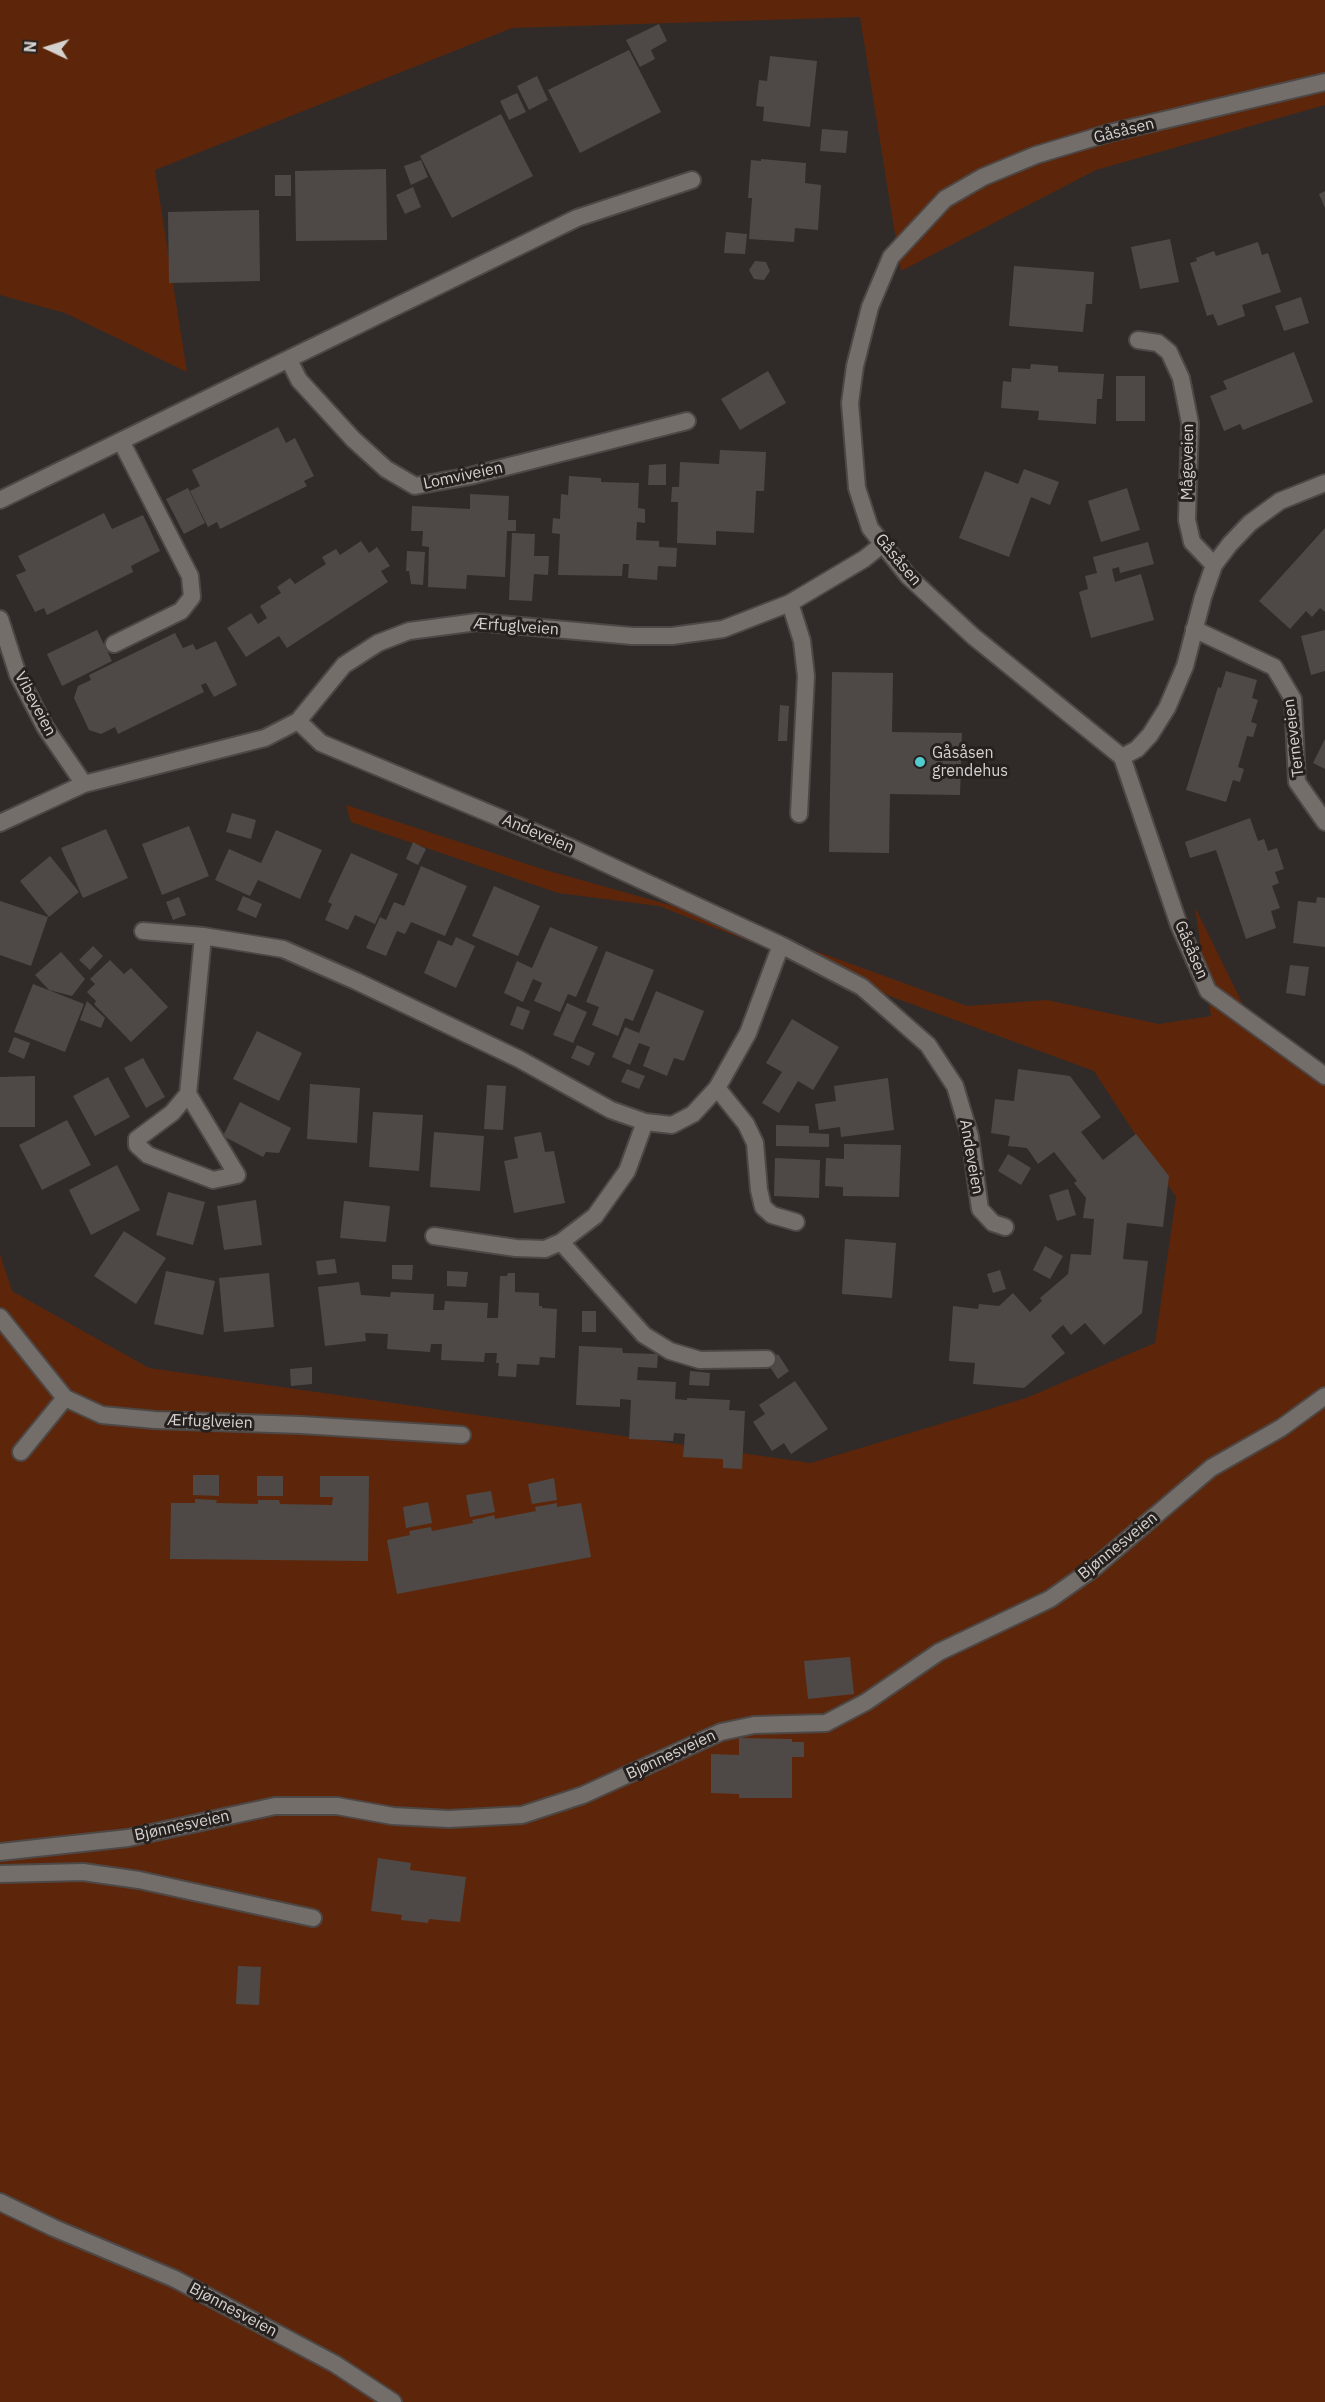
<!DOCTYPE html>
<meta charset="utf-8">
<style>
body{margin:0}
#map{position:relative;width:1325px;height:2402px;overflow:hidden;background:#302b29;font-family:"IBM Plex Sans",sans-serif}
canvas{display:block}
.north{position:absolute;left:18px;top:18px;width:60px;height:60px;-webkit-text-stroke:4px #26211f;paint-order:stroke;rotate:274deg;font-size:16px;font-weight:700;line-height:24px;text-align:center;color:#d4d1cf}
.north::after{content:'';display:block;margin:auto;width:21px;height:27px;background:#d4d1cf;clip-path:polygon(50% 0,100% 100%,50% 72%,0 100%)}
</style>
<div id="map">
<canvas width="1325" height="2402"></canvas>
<div class="north">N</div>
</div>
<script>
const context = document.querySelector('canvas').getContext('2d');
context.lineJoin = 'round';
function fill(path, color) { context.fillStyle = color; context.fill(path, 'evenodd'); }
const poly = rows => new Path2D(rows.map(r => 'M' + r).join(''));
function trace(path, color, width, dash) { context.strokeStyle = color; context.lineWidth = width; context.lineCap = dash ? 'butt' : 'round'; context.setLineDash(dash || []); context.stroke(path); }
function label(font, color, halo, rows, align = 'center') {
  context.font = font + ' "IBM Plex Sans",sans-serif'; context.lineWidth = 6; context.setLineDash([]); context.textBaseline = 'middle'; context.strokeStyle = halo; context.fillStyle = color; for (const [text, x, y, turn = 0] of rows) {
    context.save(); context.translate(x, y); context.rotate((+turn || 0) * Math.PI / 180); context.textAlign = isNaN(turn) ? turn : align; if (halo) context.strokeText(text, 0, 0); context.fillText(text, 0, 0); context.restore();
  }
}
const green = poly([
 [0,0,1325,0,1325,105,1096,170,901,271,860,17,512,28,155,170,187,372,65,313,0,295],
 [346,805,542,869,755,929,967,1006,1047,1000,1159,1024,1211,1016,1195,907,1256,1031,1325,1086,1325,2402,0,2402,0,1254,12,1291,149,1368,811,1463,1026,1398,1155,1343,1176,1197,1094,1071,887,995,659,906,558,893,351,822]
]);
const building = poly([
 [659,24,667,41,651,50,655,59,640,67,626,40],
 [629,50,661,112,580,153,548,90],
 [770,56,817,61,810,127,763,121,764,107,756,106,759,80,767,81],
 [537,76,548,100,529,110,517,86],
 [517,93,526,112,509,120,500,101],
 [501,114,533,176,452,218,420,156],
 [822,129,848,131,846,153,820,151],
 [761,159,806,163,805,183,821,185,818,230,795,228,794,242,749,239,752,198,748,198,751,160,761,161],
 [421,160,428,177,411,185,404,166],
 [386,169,387,240,296,241,295,171],
 [275,175,291,175,291,196,275,196],
 [413,187,421,207,405,214,396,195],
 [1325,191,1325,208,1319,194],
 [259,210,260,281,169,283,168,212],
 [726,232,747,234,745,254,724,253],
 [1170,239,1179,282,1140,289,1131,247],
 [1258,242,1262,255,1268,253,1281,292,1242,305,1245,316,1218,326,1213,314,1207,316,1190,263,1197,261,1196,258,1214,251,1216,256],
 [755,261,766,262,770,271,764,280,754,279,749,270],
 [1014,266,1094,272,1092,304,1086,304,1083,332,1009,326],
 [1301,297,1309,323,1284,331,1275,306],
 [1294,352,1313,402,1243,430,1240,424,1224,431,1210,396,1227,389,1223,381],
 [1031,364,1058,366,1058,372,1104,374,1102,399,1097,399,1096,424,1038,420,1039,411,1001,408,1003,381,1011,382,1012,368,1030,369],
 [768,371,786,403,740,430,721,399],
 [1116,376,1145,376,1145,421,1116,421],
 [278,427,286,443,295,438,314,476,304,481,307,486,220,529,217,522,208,527,190,491,200,486,192,470],
 [720,450,766,452,764,491,756,491,754,533,716,531,716,545,677,543,678,502,671,502,672,487,679,487,680,462,719,464],
 [666,464,666,485,648,485,649,465],
 [1024,469,1059,482,1050,505,1031,497,1009,557,959,538,985,471,1018,484],
 [569,476,601,478,601,482,639,483,638,508,645,509,645,523,637,522,636,540,659,541,659,547,677,548,676,567,658,566,657,580,628,578,629,564,623,564,622,576,558,575,560,534,552,533,553,518,560,519,561,494,568,495],
 [188,488,205,523,184,534,166,499],
 [1127,488,1140,530,1101,542,1088,501],
 [470,494,509,496,508,520,516,520,516,531,507,531,505,577,467,575,466,589,428,587,429,547,422,546,423,531,411,531,412,506,470,509],
 [104,513,112,529,143,515,160,551,131,566,133,572,47,615,44,608,35,612,16,575,26,571,18,556],
 [1325,528,1325,612,1320,608,1312,617,1306,611,1290,629,1259,601],
 [512,533,535,534,534,556,549,556,548,575,534,574,532,601,509,600],
 [361,541,369,553,377,547,390,566,381,571,388,582,287,648,279,636,246,657,227,628,251,613,258,624,267,618,260,606,281,593,277,587,290,578,295,584,326,564,322,557,336,549,340,555],
 [1148,542,1154,564,1120,573,1119,567,1112,569,1115,582,1141,574,1154,620,1091,638,1079,592,1088,589,1085,576,1097,573,1093,557],
 [407,551,425,552,423,585,411,584,409,571,406,571],
 [97,630,112,661,62,686,47,654],
 [1325,630,1325,671,1311,675,1301,636],
 [175,633,183,648,193,644,196,650,216,641,237,685,214,697,206,683,201,685,204,692,118,734,115,727,101,734,89,730,74,698,78,686,91,680,89,675],
 [1226,671,1257,680,1252,698,1258,700,1251,722,1257,724,1253,737,1247,736,1238,767,1244,769,1240,782,1233,780,1226,802,1186,790,1218,687,1221,688],
 [832,672,893,673,892,732,962,733,960,795,890,794,889,853,829,852],
 [780,705,789,706,787,741,778,741],
 [1325,739,1325,769,1313,763],
 [232,813,256,820,251,839,226,832],
 [1250,818,1258,841,1264,839,1268,851,1277,848,1284,869,1275,872,1279,883,1272,886,1280,908,1271,911,1276,928,1246,939,1216,850,1190,858,1185,842],
 [189,826,209,876,162,895,142,844],
 [106,829,128,878,83,898,61,848],
 [276,830,322,850,300,899,258,880,250,896,215,880,229,849,261,863],
 [413,842,426,849,418,865,406,859],
 [351,853,398,874,375,924,355,915,348,930,325,920,332,904,328,902],
 [50,856,79,892,49,917,20,881],
 [421,866,467,886,445,936,411,922,405,934,397,931,386,956,366,948,380,917,386,920,394,902,404,906],
 [494,886,540,906,518,956,472,936],
 [243,896,262,904,256,918,237,910],
 [179,897,186,915,173,920,166,902],
 [1317,897,1325,898,1325,947,1293,943,1298,901,1316,903],
 [0,901,48,917,31,966,0,955],
 [550,927,598,947,576,997,568,994,560,1012,534,1001,542,983,533,979,523,1002,504,993,517,961,532,968],
 [456,937,475,946,456,988,424,973,438,940,452,946],
 [93,946,103,956,90,970,79,960],
 [606,951,654,970,633,1021,625,1018,618,1036,592,1025,599,1007,586,1002],
 [61,952,85,979,72,996,49,990,35,975],
 [110,960,124,974,131,968,168,1007,131,1042,94,1004,96,1001,87,992,95,984,90,979],
 [1290,965,1309,967,1305,996,1286,993],
 [33,984,84,1004,65,1052,14,1032],
 [656,991,704,1011,684,1061,674,1058,667,1076,643,1066,650,1047,639,1043,630,1065,612,1057,625,1027,639,1033],
 [87,1001,105,1018,101,1028,80,1020],
 [567,1003,587,1012,573,1043,553,1035],
 [517,1006,530,1011,523,1030,510,1025],
 [792,1019,839,1047,813,1090,798,1081,779,1113,762,1103,782,1072,766,1063],
 [257,1031,302,1053,279,1101,233,1079],
 [14,1037,30,1043,24,1059,8,1052],
 [577,1045,595,1053,589,1066,571,1058],
 [143,1058,165,1097,146,1108,124,1068],
 [627,1069,645,1076,639,1089,621,1082],
 [1018,1069,1070,1076,1101,1117,1081,1132,1103,1160,1136,1134,1169,1176,1163,1227,1127,1223,1123,1259,1148,1261,1142,1313,1104,1345,1085,1323,1071,1335,1063,1325,1051,1336,1065,1353,1024,1388,973,1384,975,1363,949,1361,953,1306,978,1309,979,1304,999,1306,1013,1293,1030,1312,1042,1301,1040,1298,1068,1274,1071,1254,1091,1255,1094,1219,1083,1218,1086,1198,1074,1183,1077,1181,1054,1152,1038,1164,1027,1148,1008,1146,1010,1136,991,1133,995,1099,1014,1101],
 [35,1076,35,1127,0,1127,0,1077],
 [108,1077,130,1117,95,1136,73,1096],
 [888,1078,894,1130,841,1137,840,1127,819,1130,815,1104,836,1101,834,1086],
 [310,1084,360,1088,357,1143,307,1139],
 [487,1085,506,1086,503,1130,484,1129],
 [240,1102,291,1128,279,1153,266,1152,263,1157,223,1136],
 [373,1112,423,1115,419,1171,369,1167],
 [67,1120,91,1165,42,1190,19,1145],
 [776,1125,809,1126,809,1133,829,1134,829,1147,776,1146],
 [434,1132,484,1136,480,1191,430,1187],
 [541,1132,545,1152,554,1151,565,1203,514,1213,504,1161,518,1158,514,1137],
 [844,1144,901,1145,899,1197,843,1196,843,1187,825,1186,826,1158,844,1159],
 [1008,1154,1031,1168,1021,1185,998,1171],
 [775,1158,820,1160,819,1198,774,1196],
 [117,1165,140,1210,91,1235,69,1190],
 [1068,1189,1076,1215,1057,1221,1049,1195],
 [168,1192,205,1202,193,1245,156,1235],
 [256,1200,262,1245,224,1250,217,1206],
 [344,1201,390,1206,386,1242,340,1238],
 [124,1231,166,1258,136,1304,94,1276],
 [845,1239,896,1243,892,1298,842,1294],
 [1045,1246,1063,1256,1050,1279,1033,1270],
 [335,1259,337,1273,318,1275,316,1261],
 [392,1265,413,1265,412,1280,392,1279],
 [1000,1270,1006,1289,993,1293,987,1274],
 [166,1271,215,1281,203,1335,154,1324],
 [447,1271,468,1272,466,1287,447,1286],
 [269,1273,274,1327,224,1332,219,1278],
 [508,1273,515,1273,515,1292,539,1293,539,1306,542,1306,542,1308,557,1309,555,1358,540,1357,539,1365,517,1364,516,1377,498,1376,499,1363,496,1363,497,1353,485,1353,484,1362,441,1360,442,1344,431,1344,430,1352,387,1349,388,1334,365,1333,366,1341,325,1346,318,1287,359,1282,361,1295,390,1297,391,1292,434,1294,433,1310,444,1310,445,1301,488,1303,487,1318,498,1318,500,1276,507,1276],
 [582,1311,596,1311,596,1332,582,1332],
 [579,1346,622,1348,623,1353,658,1354,657,1368,638,1367,637,1380,676,1382,675,1399,687,1400,687,1398,730,1400,729,1410,745,1411,742,1469,723,1468,723,1459,683,1457,685,1434,674,1433,673,1441,629,1439,631,1400,620,1399,620,1407,576,1405],
 [778,1354,789,1371,778,1379,766,1361],
 [312,1367,312,1384,291,1386,290,1369],
 [690,1371,710,1373,709,1386,689,1385],
 [795,1381,828,1429,791,1454,784,1443,772,1451,753,1422,765,1414,759,1405],
 [193,1475,219,1475,219,1496,193,1495],
 [257,1476,283,1476,283,1496,257,1496],
 [320,1476,369,1476,368,1561,170,1559,171,1503,195,1503,195,1499,217,1500,216,1503,258,1504,258,1500,279,1500,280,1504,332,1505,333,1497,320,1497],
 [554,1478,557,1500,532,1504,528,1484],
 [491,1491,495,1512,470,1517,466,1495],
 [428,1502,432,1523,406,1528,403,1507],
 [557,1503,557,1507,581,1503,591,1557,397,1594,387,1540,410,1535,409,1531,431,1527,432,1531,473,1523,472,1520,482,1518,494,1515,495,1519,536,1511,535,1507],
 [850,1657,854,1694,808,1699,804,1661],
 [739,1738,792,1739,792,1742,804,1742,804,1757,792,1757,792,1798,739,1798,739,1794,711,1793,711,1754,739,1755],
 [378,1858,411,1863,410,1870,466,1877,460,1922,429,1919,428,1923,401,1920,402,1915,371,1911],
 [238,1966,261,1967,259,2005,236,2004]
]);
const service = poly([
 [790,603,802,641,806,676,799,814],
 [114,644,181,611,192,597,190,576,121,441],
 [717,1088,746,1124,755,1143,759,1190,763,1207,772,1215,796,1222],
 [21,1452,65,1398]
]);
const minor = poly([
 [1138,340,1158,343,1169,352,1181,378,1190,423,1187,520,1192,542,1214,565],
 [289,360,299,380,353,439,386,469,415,486,470,476,687,421],
 [1325,483,1280,501,1250,523,1230,544,1214,565,1203,597,1185,666,1167,708,1150,735,1137,749,1122,757,1179,925,1208,991,1325,1076],
 [0,500,577,218,692,180],
 [0,619,18,675,45,727,84,784],
 [1194,629,1274,667,1293,699,1297,782,1325,822],
 [298,721,321,743,572,848,781,945,748,1033,717,1088,693,1114,672,1125,645,1122,627,1171,595,1216,561,1242,545,1249,516,1248,434,1236],
 [0,823,84,784,265,738,298,721,344,665,378,643,409,631,477,622,632,636,672,636,723,629,790,603,864,559,883,544],
 [143,931,203,936,283,949,356,981,519,1059,611,1110,645,1122],
 [781,945,862,987,928,1045,955,1086,970,1136,980,1209,993,1223,1005,1227],
 [188,1094,172,1113,137,1139,137,1145,148,1155,213,1180,237,1175,188,1094,203,936],
 [561,1242,644,1335,670,1351,700,1360,767,1359],
 [0,1317,65,1398,102,1415,155,1420,301,1425,462,1435],
 [0,1852,128,1838,275,1806,337,1806,393,1816,449,1819,522,1815,583,1795,721,1732,754,1725,826,1723,866,1702,939,1652,1050,1599,1094,1568,1211,1468,1281,1428,1325,1396],
 [0,1874,83,1872,139,1880,313,1918],
 [0,2202,54,2228,175,2279,335,2364,393,2402]
]);
const tertiary = poly([
 [1122,757,974,637,908,576,870,528,857,488,850,403,855,366,870,307,891,257,945,199,983,177,1036,155,1109,133,1325,82]
]);
const markers = [
 [920,762,6,"#52cdcf"]
];
const streetNames = [
 ["Gåsåsen",1124,131,-14],
 ["Mågeveien",1188,462,-89],
 ["Lomviveien",463,476,-12],
 ["Gåsåsen",898,560,50],
 ["Ærfuglveien",516,627,4],
 ["Vibeveien",35,704,62],
 ["Terneveien",1294,738,-97],
 ["Andeveien",538,834,23],
 ["Gåsåsen",1191,950,67],
 ["Andeveien",971,1157,80],
 ["Ærfuglveien",210,1422,2],
 ["Bjønnesveien",1118,1546,-39],
 ["Bjønnesveien",671,1755,-25],
 ["Bjønnesveien",182,1826,-12],
 ["Bjønnesveien",233,2310,28]
];
const poiNames = [
 ["Gåsåsen",932,753],
 ["grendehus",932,771]
];
fill(green, '#5d260a');
fill(building, '#4e4946');
trace(service, '#4d4846', 20);
trace(minor, '#4d4846', 20);
trace(tertiary, '#4d4846', 20);
trace(service, '#746e6b', 16);
trace(minor, '#746e6b', 16);
trace(tertiary, '#746e6b', 16);
for (const [x, y, r, color] of markers) { const dot = new Path2D(); dot.arc(x, y, r, 0, 2 * Math.PI); context.fillStyle = color; context.fill(dot); trace(dot, '#26211f', 2); }
label('16px', '#d4d1cf', '#26211f', streetNames);
label('16px', '#d4d1cf', '#26211f', poiNames, 'left');
</script>
